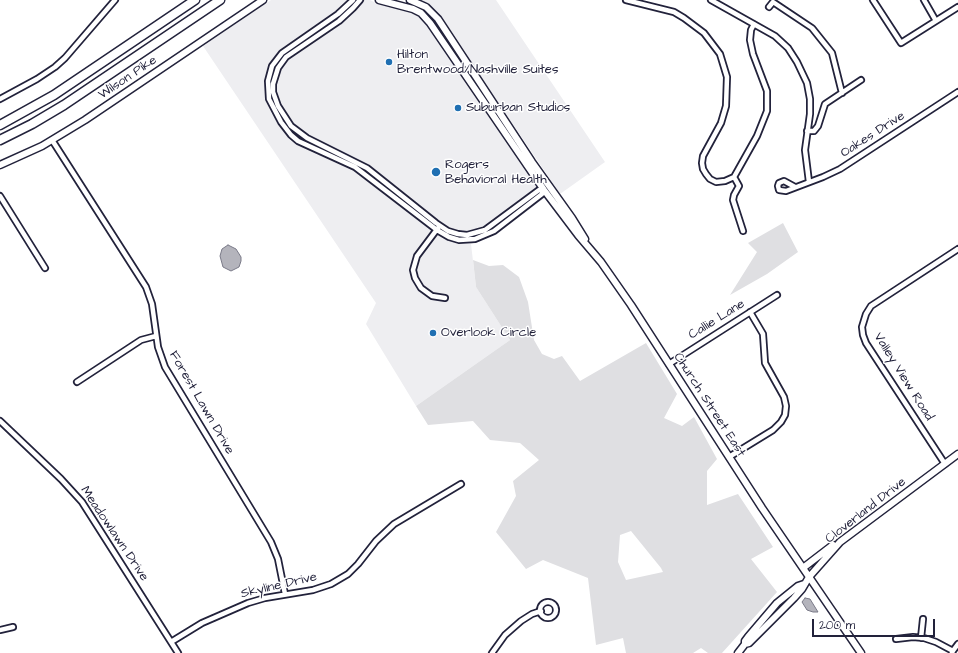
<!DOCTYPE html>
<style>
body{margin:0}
#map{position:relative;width:958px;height:653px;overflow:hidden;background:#fff;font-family:"Architects Daughter",sans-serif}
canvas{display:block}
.scale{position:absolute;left:812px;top:619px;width:123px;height:18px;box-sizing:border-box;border:2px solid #22223b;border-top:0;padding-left:5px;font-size:12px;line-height:14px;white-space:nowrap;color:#22223b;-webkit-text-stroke:3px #fff;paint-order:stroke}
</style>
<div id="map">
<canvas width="958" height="653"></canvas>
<div class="scale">200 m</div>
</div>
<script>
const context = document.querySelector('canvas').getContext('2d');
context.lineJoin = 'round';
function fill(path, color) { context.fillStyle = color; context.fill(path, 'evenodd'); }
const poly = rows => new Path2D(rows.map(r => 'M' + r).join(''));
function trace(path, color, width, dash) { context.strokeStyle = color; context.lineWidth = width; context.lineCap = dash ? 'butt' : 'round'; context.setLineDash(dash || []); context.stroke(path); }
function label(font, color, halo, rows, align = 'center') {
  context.font = font + ' "Architects Daughter",sans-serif'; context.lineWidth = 3; context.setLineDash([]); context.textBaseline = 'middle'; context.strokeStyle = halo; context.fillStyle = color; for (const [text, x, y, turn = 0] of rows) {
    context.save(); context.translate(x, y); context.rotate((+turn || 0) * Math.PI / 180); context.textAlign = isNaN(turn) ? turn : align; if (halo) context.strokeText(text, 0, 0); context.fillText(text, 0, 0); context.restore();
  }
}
const built = poly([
 [271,0,370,0,378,4,410,11,418,16,425,22,547,196,498,233,471,244,476,287,510,340,416,406,366,324,376,303,203,46],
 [422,0,496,0,605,162,560,194,442,19,432,8]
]);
const green = poly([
 [783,223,798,252,767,274,730,295,757,252,748,243],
 [473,260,489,266,503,265,519,277,528,302,534,340,542,354,554,359,562,356,580,381,646,343,677,394,664,418,682,426,694,417,717,459,707,471,707,505,738,494,773,547,751,559,777,592,722,653,708,653,701,648,693,653,626,653,623,638,596,645,588,578,543,560,526,569,496,532,516,496,513,481,539,460,520,443,490,440,473,421,428,425,416,406,510,340,476,287],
 [631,531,661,568,663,572,626,580,618,562,620,535]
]);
const water = poly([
 [228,245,236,249,241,257,241,261,239,267,231,271,223,267,220,256,222,249,228,245],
 [805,598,810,599,818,612,813,612,807,610,802,602,805,598]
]);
const street = poly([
 [353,0,338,14,282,53,272,66,268,81,269,99,281,122,291,135,298,141,355,167,437,230,449,237,459,240,475,239,494,231,542,194,542,191],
 [360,0,353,8,339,21,286,57,278,68,273,84,273,92,278,106,291,126,307,138,367,168,436,223,448,231,458,234,467,235,485,230,539,190,543,190],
 [626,0,674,12,684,18,704,33,720,54,727,77,726,106,721,123,703,156,702,163,703,169,706,174,710,179,716,182,725,181,734,177,757,136,767,111,767,91,753,54,750,40,751,30,754,24],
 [711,0,775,36,788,48,797,62,807,83,810,99,810,114,805,150,809,182],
 [873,0,901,43,958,7],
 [924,0,936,21],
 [769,7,773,2,812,28,832,53,842,93],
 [0,99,37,79,55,67,65,58,115,0],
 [807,131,814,131,818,126,825,104,861,80],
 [52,140,146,287,152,304,158,347,165,367,271,542,278,559,285,594],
 [734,177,739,186,734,195,733,200,743,231],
 [795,187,784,181,779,183,778,186,779,190,786,191,823,177,840,169,958,92],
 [0,196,45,268],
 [438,228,417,256,413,270,415,278,421,288,432,296,445,298],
 [669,364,777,295],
 [77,382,141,340,156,336],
 [0,421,61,479,82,502,178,653],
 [729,457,773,430,781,422,785,415,786,406,784,397,765,363,763,334,750,312],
 [945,464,866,343,863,335,862,327,866,314,871,306,958,249],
 '540 610a8 8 0 1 1 16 0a8 8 0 1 1-16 0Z',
 [0,630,13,627],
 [921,638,923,619],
 [896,639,913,637,924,638,936,642,953,651],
 [171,642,202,623,248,603,265,598,313,590,331,584,348,574,358,564,376,541,394,524,461,484],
 [952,652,958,644],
 [492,653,505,635,521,621,532,614,541,611]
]);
const secondary = poly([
 [379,0,413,9,421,13,430,23,544,190,578,235,601,262,631,305,762,508,861,653],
 [410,0,426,7,438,19,532,162,572,218,585,239],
 [0,165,42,146,85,120,263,0],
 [803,568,833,545],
 [745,644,749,643,794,598,802,589,809,577,840,542,958,454],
 [738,653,745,644,745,641,748,637,777,603,798,586,804,584]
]);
const highway = poly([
 [0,125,54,95,195,0],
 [0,140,32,124,64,105,220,0]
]);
const markers = [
 [389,62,4,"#1f6fb2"],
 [458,108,4,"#1f6fb2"],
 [436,172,5,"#1f6fb2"],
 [433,333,4,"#1f6fb2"]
];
const poiNames = [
 ["Hilton",397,55],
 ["Brentwood/Nashville Suites",397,70],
 ["Suburban Studios",466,108],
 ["Rogers",445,165],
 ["Behavioral Health",445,180],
 ["Overlook Circle",441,333]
];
const streetNames = [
 ["Wilson Pike",128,78,-34],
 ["Oakes Drive",873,135,-33],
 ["Callie Lane",717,320,-32],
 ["Valley View Road",903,377,58],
 ["Forest Lawn Drive",201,403,60],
 ["Church Street East",709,405,57],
 ["Cloverland Drive",866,511,-38],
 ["Meadowlawn Drive",114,534,56],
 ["Skyline Drive",279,586,-13]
];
fill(built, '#eeeef1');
fill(green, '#dfdfe2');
fill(water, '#b4b4bc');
trace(water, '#7a7a88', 1);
trace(street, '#22223b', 8);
trace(secondary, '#22223b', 9);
trace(highway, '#22223b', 11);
trace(street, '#fff', 4.5);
trace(secondary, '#fff', 6);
trace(highway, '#fff', 8);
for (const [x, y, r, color] of markers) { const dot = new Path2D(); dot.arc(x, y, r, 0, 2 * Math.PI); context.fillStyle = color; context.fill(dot); trace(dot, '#fff', 1.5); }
label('13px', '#22223b', '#fff', poiNames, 'left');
label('13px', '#22223b', '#fff', streetNames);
</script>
